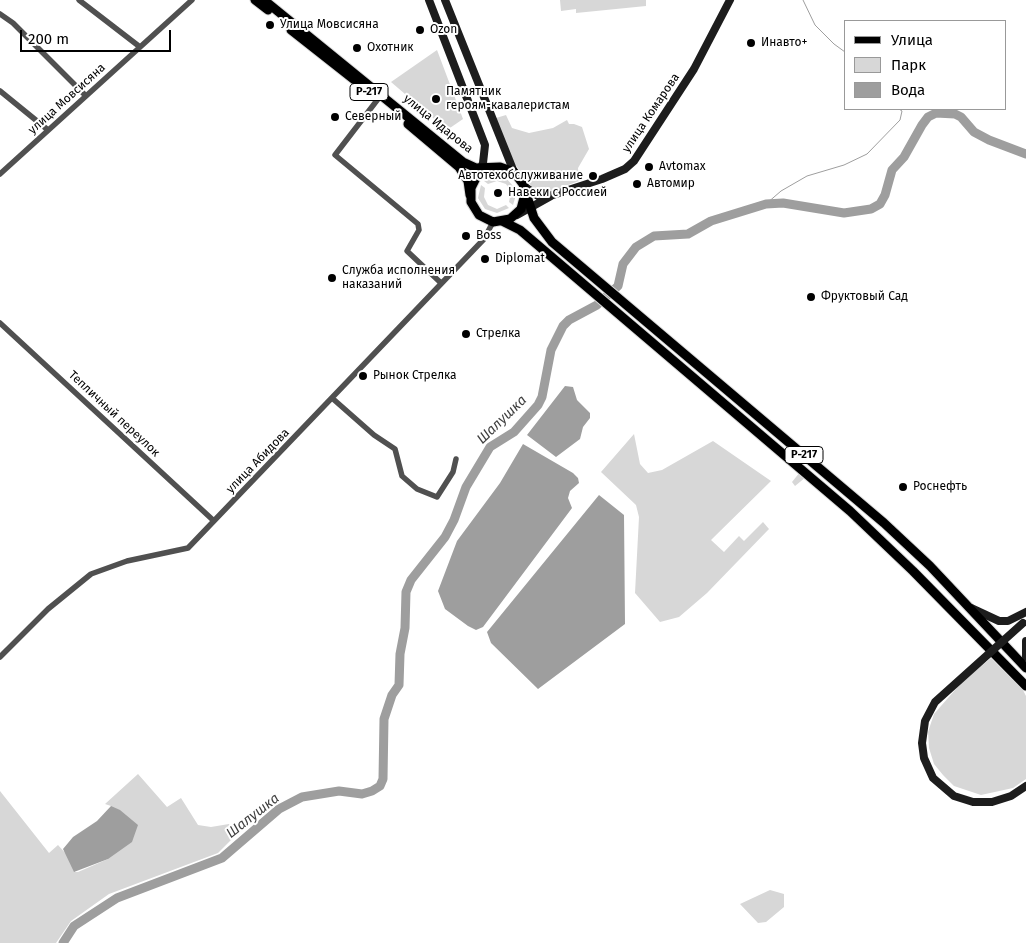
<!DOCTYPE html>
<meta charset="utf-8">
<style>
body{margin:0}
#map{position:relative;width:1026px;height:943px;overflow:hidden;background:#fff;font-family:"Fira Sans",sans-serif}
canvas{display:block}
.legend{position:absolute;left:844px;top:20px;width:162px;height:90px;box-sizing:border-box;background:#fff;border:1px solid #999;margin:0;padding:6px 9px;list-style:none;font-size:15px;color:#000}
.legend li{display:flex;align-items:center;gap:10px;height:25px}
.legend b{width:25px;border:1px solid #999}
.scale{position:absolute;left:20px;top:30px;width:151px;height:22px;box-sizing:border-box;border:2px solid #000;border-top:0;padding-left:6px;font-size:15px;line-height:18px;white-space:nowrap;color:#000;-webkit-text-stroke:4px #fff;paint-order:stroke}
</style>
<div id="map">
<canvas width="1026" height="943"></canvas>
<ul class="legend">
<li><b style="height:6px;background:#000"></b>Улица</li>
<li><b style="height:14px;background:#d7d7d7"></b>Парк</li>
<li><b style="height:14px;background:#9e9e9e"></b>Вода</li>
</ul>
<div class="scale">200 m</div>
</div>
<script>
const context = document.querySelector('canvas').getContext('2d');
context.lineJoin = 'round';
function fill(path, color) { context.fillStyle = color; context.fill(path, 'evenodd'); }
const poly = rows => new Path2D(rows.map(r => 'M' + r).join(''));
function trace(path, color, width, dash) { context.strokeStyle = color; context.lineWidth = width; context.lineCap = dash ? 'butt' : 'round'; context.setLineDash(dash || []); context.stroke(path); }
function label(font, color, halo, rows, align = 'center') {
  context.font = font + ' "Fira Sans",sans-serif'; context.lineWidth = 4; context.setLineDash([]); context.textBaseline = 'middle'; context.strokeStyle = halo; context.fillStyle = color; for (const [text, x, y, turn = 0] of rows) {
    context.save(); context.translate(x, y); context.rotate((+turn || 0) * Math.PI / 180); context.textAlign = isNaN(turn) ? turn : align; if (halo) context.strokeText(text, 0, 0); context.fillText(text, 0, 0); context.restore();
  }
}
const green = poly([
 [560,0,646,0,646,6,576,13,576,9,561,11],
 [437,50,463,119,447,130,391,82],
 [506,115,512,128,529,133,553,128,567,120,569,124,574,124,582,127,589,149,578,168,579,181,544,194,532,187,514,163,496,118],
 [497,176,506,178,513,186,516,195,513,205,509,202,511,192,506,184,497,181,488,184,484,181],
 [481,185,485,188,484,197,488,205,497,209,506,205,509,208,497,213,485,209,478,198],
 [634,434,640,464,648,473,662,470,713,441,771,481,711,540,724,552,739,536,744,541,763,522,769,529,707,593,679,617,660,622,635,593,639,517,636,505,601,472],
 [800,472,806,477,795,486,792,482],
 [991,658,1023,690,1026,696,1026,779,1013,788,981,795,954,786,943,775,934,764,929,748,928,732,934,714,962,682],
 [138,774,167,807,181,798,198,825,211,827,229,824,235,836,218,853,109,894,71,921,56,943,0,943,0,791,49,853,58,845,67,855,75,872,78,872,108,859,111,806,105,804],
 [770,890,784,894,784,907,766,922,758,923,740,904]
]);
const water = poly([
 [565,386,573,387,577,400,590,413,590,418,583,427,580,439,556,457,527,435],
 [523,444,573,473,578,478,579,483,570,491,568,498,572,508,483,627,476,630,468,626,445,609,438,591,457,541,500,483],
 [599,495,624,515,625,624,538,689,491,643,487,632],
 [111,806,120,810,138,825,132,842,108,859,74,872,63,849,73,837,97,821]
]);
const stream = poly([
 [803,0,815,25,834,44,845,52],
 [766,204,781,191,807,176,844,165,867,154,900,120,902,111,899,109]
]);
const river = poly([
 [63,943,74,926,117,898,222,858,279,809,302,797,339,791,362,794,372,791,380,786,383,779,384,719,392,695,399,685,400,654,405,628,406,592,411,580,445,537,454,520,466,487,490,447,514,432,538,405,542,397,551,350,563,326,569,320,597,305,618,286,623,264,636,247,654,236,688,234,711,221,766,204,783,203,844,213,871,209,880,204,885,195,892,170,904,157,922,125,928,117,936,113,955,114,961,117,974,132,989,140,1026,154]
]);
const street = poly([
 [79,0,140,47],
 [0,14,13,23,86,96],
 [0,91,48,130],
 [378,99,335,155,418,224,419,230,407,251,441,283],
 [0,174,192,0],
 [0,323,214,521],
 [332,398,374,435,395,449,402,476,417,489,437,497,453,472,456,459],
 [0,657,48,609,91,574,127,561,188,548,484,239,493,222]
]);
const secondary = poly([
 [429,0,485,145,483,163,480,171],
 [445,0,514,172],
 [524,186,538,196,553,195,602,179,625,169,634,161,694,69,730,0],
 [517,215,551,196],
 [971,608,999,621,1008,621,1026,612],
 [1026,641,1026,657]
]);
const primary = poly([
 [255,0,268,10],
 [264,0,463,162,476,168,500,167,514,172,523,184,534,218,552,242,884,523,930,566,1026,668],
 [291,30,371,93],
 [408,124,459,167,468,181,470,195],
 [488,169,477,176,471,188,471,202,479,215,493,222,510,219,521,209,525,194],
 [502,221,520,230,850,511,913,571,1026,686]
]);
const secondaryBridge = poly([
 [1023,623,935,702,925,721,922,743,924,758,933,778,954,796,973,802,992,802,1011,796,1026,786]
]);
const markers = [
 [270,25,5,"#000"],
 [420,30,5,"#000"],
 [751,43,5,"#000"],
 [357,48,5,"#000"],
 [436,99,5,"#000"],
 [335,117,5,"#000"],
 [649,167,5,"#000"],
 [593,176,5,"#000"],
 [637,184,5,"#000"],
 [498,193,5,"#000"],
 [466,236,5,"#000"],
 [485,259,5,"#000"],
 [332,278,5,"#000"],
 [811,297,5,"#000"],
 [466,334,5,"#000"],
 [363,376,5,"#000"],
 [903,487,5,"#000"]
];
const shields = [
 [369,92,38],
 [804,455,38]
];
const shieldNames = [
 ["Р-217",369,92],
 ["Р-217",804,455]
];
const poiNames = [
 ["Улица Мовсисяна",280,25],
 ["Ozon",430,30],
 ["Инавто+",761,43],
 ["Охотник",367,48],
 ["Памятник",446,92],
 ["героям-кавалеристам",446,106],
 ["Северный",345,117],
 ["Avtomax",659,167],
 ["Автотехобслуживание",583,176,"right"],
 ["Автомир",647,184],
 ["Навеки с Россией",508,193],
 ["Boss",476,236],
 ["Diplomat",495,259],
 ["Служба исполнения",342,271],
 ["наказаний",342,285],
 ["Фруктовый Сад",821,297],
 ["Стрелка",476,334],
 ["Рынок Стрелка",373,376],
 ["Роснефть",913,487]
];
const streetNames = [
 ["улица Мовсисяна",67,99,-42],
 ["улица Комарова",651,113,-56],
 ["улица Идарова",438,124,39],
 ["Тепличный переулок",114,414,43],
 ["улица Абидова",258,461,-46]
];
const waterNames = [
 ["Шалушка",502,420,-44],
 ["Шалушка",253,816,-38]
];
fill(green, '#d7d7d7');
fill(water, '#9e9e9e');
trace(stream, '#9e9e9e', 1);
trace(river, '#9e9e9e', 9);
trace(primary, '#dbdbdb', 11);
trace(street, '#505050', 5.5);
trace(secondary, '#1d1d1d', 8);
trace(primary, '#000', 9);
trace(secondaryBridge, '#1d1d1d', 8);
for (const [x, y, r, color] of markers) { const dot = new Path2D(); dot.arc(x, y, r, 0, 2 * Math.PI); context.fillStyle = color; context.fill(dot); trace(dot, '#fff', 2); }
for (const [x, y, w] of shields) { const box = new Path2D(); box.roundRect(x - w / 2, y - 8.5, w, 17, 4); context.fillStyle = '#fff'; context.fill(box); trace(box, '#000', 1); }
label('bold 11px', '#000', null, shieldNames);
label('12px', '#000', '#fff', poiNames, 'left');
label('12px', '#000', '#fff', streetNames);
label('italic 14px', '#3f3f3f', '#fff', waterNames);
</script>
